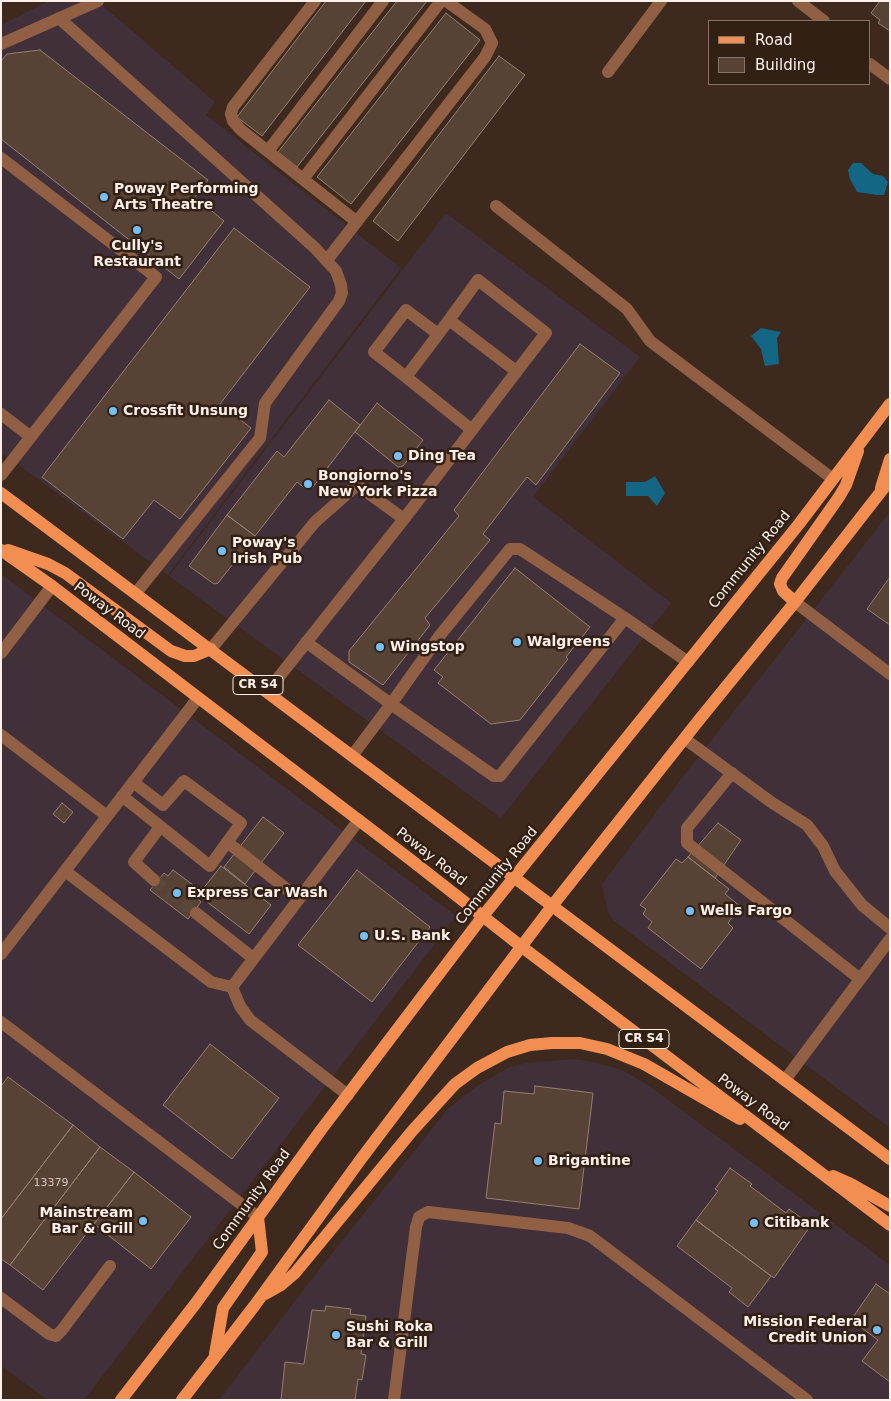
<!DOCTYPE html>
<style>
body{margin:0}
#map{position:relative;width:891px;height:1401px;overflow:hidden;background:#3d291e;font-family:"DejaVu Sans",sans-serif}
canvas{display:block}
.frame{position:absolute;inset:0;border:2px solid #fef0e9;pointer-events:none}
.legend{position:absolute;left:708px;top:20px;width:162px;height:65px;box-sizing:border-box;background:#322014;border:1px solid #847369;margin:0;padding:6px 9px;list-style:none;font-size:15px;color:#fef0e9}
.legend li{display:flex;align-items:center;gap:10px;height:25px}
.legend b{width:25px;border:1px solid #847369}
</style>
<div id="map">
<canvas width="891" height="1401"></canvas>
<div class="frame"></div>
<ul class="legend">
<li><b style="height:6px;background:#f28e51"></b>Road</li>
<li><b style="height:14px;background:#564335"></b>Building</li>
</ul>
</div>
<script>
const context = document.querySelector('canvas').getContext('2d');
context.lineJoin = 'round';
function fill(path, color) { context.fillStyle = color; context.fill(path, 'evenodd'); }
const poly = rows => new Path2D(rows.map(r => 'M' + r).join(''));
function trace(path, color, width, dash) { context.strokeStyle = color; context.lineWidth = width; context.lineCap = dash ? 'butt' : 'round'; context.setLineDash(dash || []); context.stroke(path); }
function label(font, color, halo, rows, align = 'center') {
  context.font = font + ' "DejaVu Sans",sans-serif'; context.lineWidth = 5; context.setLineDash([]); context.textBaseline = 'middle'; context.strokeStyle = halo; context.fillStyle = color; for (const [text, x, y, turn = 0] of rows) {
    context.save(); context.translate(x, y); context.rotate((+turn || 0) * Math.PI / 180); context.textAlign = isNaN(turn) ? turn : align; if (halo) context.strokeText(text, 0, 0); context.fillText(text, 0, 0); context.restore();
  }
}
const commercial = poly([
 [49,1,97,1,215,102,206,115,401,268,168,575,1,452,1,25],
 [446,213,640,357,533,497,671,603,501,818,169,576],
 [890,512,890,1128,613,920,608,912,602,884,685,774],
 [1,574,456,916,84,1400,48,1400,1,1366],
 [574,1059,594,1062,622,1070,648,1085,890,1265,890,1400,219,1400,325,1262,449,1108,477,1086,509,1067,528,1063]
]);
const water = poly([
 [853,163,861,163,873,174,883,176,888,182,884,195,877,195,857,192,850,179,848,170],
 [761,328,781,332,777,338,779,364,765,366,761,349,751,336],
 [655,476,665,493,657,506,648,496,626,496,626,482,645,482]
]);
const building = poly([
 [326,1,366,1,262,136,237,117,326,1],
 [397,1,427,1,297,167,278,152,397,1],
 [880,1,890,1,890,31,878,23,880,20,871,13,880,1],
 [446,13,480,40,351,204,317,177,446,13],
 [40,50,208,180,195,197,224,221,179,279,1,139,1,61,7,54,40,50],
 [499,56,525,75,398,241,373,221,499,56],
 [234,228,310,287,220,404,251,428,180,519,154,500,123,539,42,477,234,228],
 [580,344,620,373,536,485,527,477,483,534,490,540,425,618,430,625,383,685,349,662,349,651,459,516,454,510,580,344],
 [329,400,360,425,313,487,306,489,297,482,255,536,227,515,277,451,284,457,329,400],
 [377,403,423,440,403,466,398,467,355,432,377,403],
 [227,515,255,536,218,583,214,584,189,566,227,515],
 [515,568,590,627,566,657,568,659,520,720,491,724,438,683,443,677,434,670,515,568],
 [890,577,890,625,867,609,890,577],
 [62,803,73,812,64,823,53,814,62,803],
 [263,817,284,833,245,884,224,867,263,817],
 [718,823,741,840,715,878,688,857,718,823],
 [688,857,729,889,725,894,740,906,728,923,733,928,701,969,648,928,652,922,643,914,646,909,640,905,676,859,682,863,688,857],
 [221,866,271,905,249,934,198,895,221,866],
 [173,870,201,891,196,897,201,902,188,919,150,890,164,873,168,876,173,870],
 [357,870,430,927,372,1002,298,945,357,870],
 [210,1044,279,1098,232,1159,163,1105,210,1044],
 [8,1077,73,1125,1,1219,1,1086,8,1077],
 [535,1086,593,1093,579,1209,486,1198,495,1123,501,1124,504,1091,534,1094,535,1086],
 [73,1125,100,1147,10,1265,1,1259,1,1219,73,1125],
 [100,1147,134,1172,43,1290,10,1265,100,1147],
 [730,1168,752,1184,750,1186,786,1213,789,1209,811,1225,774,1278,696,1220,718,1191,715,1189,730,1168],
 [134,1172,191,1217,151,1269,94,1224,134,1172],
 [696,1220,771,1276,748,1307,729,1292,732,1288,677,1246,696,1220],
 [876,1284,890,1294,890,1382,862,1361,878,1340,851,1320,876,1284],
 [326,1306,351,1309,350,1314,366,1316,361,1354,366,1355,362,1380,358,1379,355,1400,281,1400,285,1362,304,1364,312,1310,325,1311,326,1306]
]);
const minorTunnel = poly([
 [154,880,196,913]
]);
const minor = poly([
 [315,1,233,107,231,114,233,121,241,130,357,222],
 [798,1,824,21],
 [59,18,315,248,336,271,341,285,342,293,339,301,265,403,260,438,136,593],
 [1,44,98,1],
 [870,64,890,79],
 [608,72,661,1],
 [268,151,383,1],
 [1,158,156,277,1,475],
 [303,179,441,1],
 [496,206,627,309,650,341,833,479],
 [327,260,485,57,492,43,485,29,446,1],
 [449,320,516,371],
 [406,377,472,430],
 [1,414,31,437],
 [795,602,890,674],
 [625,618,500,776,494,776,391,704,441,634,510,549,520,549,625,618,688,662],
 [306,642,391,704,352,756],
 [211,649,315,522,357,485,404,519],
 [1,653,52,586],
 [267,692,404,519,546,333,478,280,449,320,406,377,374,352,406,310,438,334],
 [1,735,107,816],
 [685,739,771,802,807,825,823,846,835,871,862,905,890,928],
 [732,773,687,828,687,843,860,979],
 [122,796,210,866,241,823,184,781,163,805,133,782],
 [227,842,298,898],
 [65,871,211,982,232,987,240,1006,250,1020,348,1095],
 [154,880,134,862,160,827],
 [196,913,253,958],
 [1,954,198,698],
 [232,987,359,820],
 [1,1022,258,1217],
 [785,1080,890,939],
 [1,1298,49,1334,56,1336,62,1330,110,1266],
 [394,1400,416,1227,419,1217,428,1212,568,1228,590,1236,807,1400]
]);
const major = poly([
 [881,488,890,459],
 [1,493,890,1159],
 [1,550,52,586,411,860,522,947,890,1225],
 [8,550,48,564,65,573,171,651,185,656,194,656,211,649],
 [795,602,783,591,780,584,782,578,839,497,846,485,858,451],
 [833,1176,851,1184,890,1206],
 [265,1294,281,1285,295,1273,413,1130,455,1084,477,1068,507,1052,530,1045,552,1043,580,1043,607,1049,644,1064,740,1119],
 [215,1354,223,1308,262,1252,258,1217],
 [121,1400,196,1303,321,1130,483,916,799,524,890,404],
 [182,1400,255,1305,361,1159,552,906,699,720,795,602,890,480]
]);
const markers = [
 [104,197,5,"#75c0f6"],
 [137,230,5,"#75c0f6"],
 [113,411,5,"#75c0f6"],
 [398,456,5,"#75c0f6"],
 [308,484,5,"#75c0f6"],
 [222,551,5,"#75c0f6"],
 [517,642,5,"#75c0f6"],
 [380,647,5,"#75c0f6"],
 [177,893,5,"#75c0f6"],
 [690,911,5,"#75c0f6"],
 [364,936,5,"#75c0f6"],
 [538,1161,5,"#75c0f6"],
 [143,1221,5,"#75c0f6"],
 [754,1223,5,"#75c0f6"],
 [877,1330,5,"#75c0f6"],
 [336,1335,5,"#75c0f6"]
];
const numberNames = [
 ["13379",51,1183]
];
const shields = [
 [258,685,50],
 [644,1039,50]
];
const shieldNames = [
 ["CR S4",258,685],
 ["CR S4",644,1039]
];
const poiNames = [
 ["Poway Performing",114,189],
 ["Arts Theatre",114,205],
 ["Cully's",137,246,"center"],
 ["Restaurant",137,262,"center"],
 ["Crossfit Unsung",123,411],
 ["Ding Tea",408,456],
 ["Bongiorno's",318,476],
 ["New York Pizza",318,492],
 ["Poway's",232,543],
 ["Irish Pub",232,559],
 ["Walgreens",527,642],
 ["Wingstop",390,647],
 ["Express Car Wash",187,893],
 ["Wells Fargo",700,911],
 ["U.S. Bank",374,936],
 ["Brigantine",548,1161],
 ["Mainstream",133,1213,"right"],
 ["Bar & Grill",133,1229,"right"],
 ["Citibank",764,1223],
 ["Mission Federal",867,1322,"right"],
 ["Credit Union",867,1338,"right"],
 ["Sushi Roka",346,1327],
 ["Bar & Grill",346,1343]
];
const streetNames = [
 ["Community Road",750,560,-51],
 ["Poway Road",109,611,37],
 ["Poway Road",431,857,38],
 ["Community Road",497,876,-51],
 ["Poway Road",753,1103,37],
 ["Community Road",252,1200,-54]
];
fill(commercial, '#41303a');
fill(water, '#136784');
fill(building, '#564335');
trace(building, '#947f6f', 1);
trace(minorTunnel, '#5a473c', 12, [12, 6]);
trace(minor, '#916044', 12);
trace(major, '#f28e51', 12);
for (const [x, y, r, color] of markers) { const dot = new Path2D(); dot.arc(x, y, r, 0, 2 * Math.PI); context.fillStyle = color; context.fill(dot); trace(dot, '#322014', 2); }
label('11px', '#d4c5bc', null, numberNames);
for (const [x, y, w] of shields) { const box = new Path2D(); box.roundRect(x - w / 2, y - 9.5, w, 19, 4); context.fillStyle = '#322014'; context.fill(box); trace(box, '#fef0e9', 1); }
label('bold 12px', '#fef0e9', null, shieldNames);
label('bold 14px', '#fef0e9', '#322014', poiNames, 'left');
label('14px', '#fef0e9', '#322014', streetNames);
</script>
